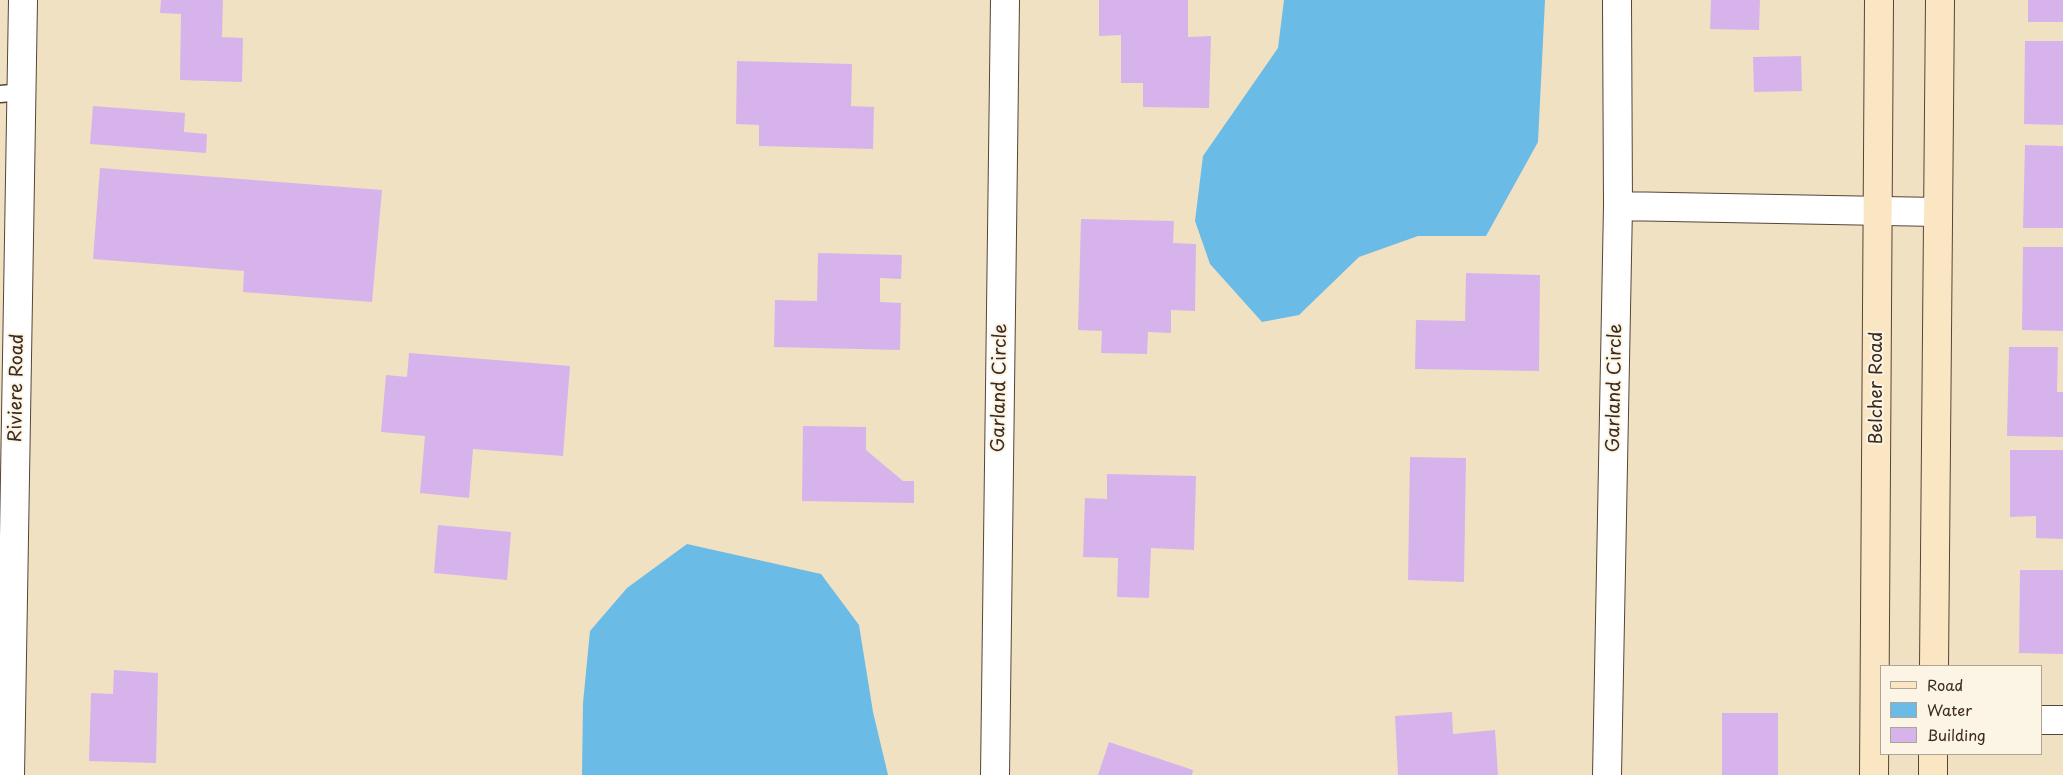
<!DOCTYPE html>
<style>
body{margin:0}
#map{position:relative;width:2063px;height:775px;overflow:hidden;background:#f1e1c3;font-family:"Playpen Sans",sans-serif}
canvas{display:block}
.legend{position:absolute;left:1880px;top:665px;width:162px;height:90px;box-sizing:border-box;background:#fcf5e5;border:1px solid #afa495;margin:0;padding:6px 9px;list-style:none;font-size:15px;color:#3b2a1e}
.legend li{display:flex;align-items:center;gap:10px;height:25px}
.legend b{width:25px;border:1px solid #afa495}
</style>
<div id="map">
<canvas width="2063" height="775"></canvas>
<ul class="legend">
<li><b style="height:6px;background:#fbe6c4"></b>Road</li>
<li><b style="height:14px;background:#6abbe5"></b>Water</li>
<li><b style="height:14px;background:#d7b3ec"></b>Building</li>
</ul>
</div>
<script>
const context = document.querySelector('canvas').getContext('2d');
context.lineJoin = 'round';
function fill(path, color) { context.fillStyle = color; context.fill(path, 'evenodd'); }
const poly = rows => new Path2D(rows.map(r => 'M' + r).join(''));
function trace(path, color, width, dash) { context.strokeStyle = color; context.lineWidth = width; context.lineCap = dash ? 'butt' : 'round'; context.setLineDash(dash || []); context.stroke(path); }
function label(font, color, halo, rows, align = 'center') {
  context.font = font + ' "Playpen Sans",sans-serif'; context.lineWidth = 4; context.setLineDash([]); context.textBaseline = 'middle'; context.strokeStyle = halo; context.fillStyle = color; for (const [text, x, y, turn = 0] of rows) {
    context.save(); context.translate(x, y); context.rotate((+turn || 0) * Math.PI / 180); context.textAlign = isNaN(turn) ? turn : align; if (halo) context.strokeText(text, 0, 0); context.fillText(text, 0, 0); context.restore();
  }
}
const water = poly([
 [1284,0,1545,0,1538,142,1486,236,1418,236,1359,257,1299,315,1262,322,1210,264,1195,221,1203,156,1278,48],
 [687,544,821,574,859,625,873,712,888,775,582,775,583,703,590,631,627,588]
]);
const building = poly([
 [161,0,223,0,222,37,243,38,242,82,180,80,181,14,160,13],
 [1099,0,1188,0,1188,37,1211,36,1209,108,1143,107,1143,83,1121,83,1121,35,1099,36],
 [1711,0,1760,0,1759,30,1710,29],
 [2028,0,2063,0,2063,22,2028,22],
 [2025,41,2063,41,2063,125,2024,124],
 [1801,56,1802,91,1754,92,1753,57],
 [737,61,852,64,851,106,874,107,873,149,759,146,759,125,736,124],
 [93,106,185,113,184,132,207,134,206,153,90,144],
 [2025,145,2063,146,2063,228,2023,228],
 [100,168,382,190,372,302,243,292,244,271,93,259],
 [1081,219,1174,221,1173,243,1196,244,1195,311,1171,310,1171,333,1148,332,1147,354,1101,353,1102,331,1078,330],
 [2023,247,2063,247,2063,331,2022,330],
 [818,253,902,255,901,279,880,278,880,302,901,303,900,350,774,347,775,300,817,301],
 [1466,273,1540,275,1539,371,1415,369,1416,320,1465,321],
 [2009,347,2058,347,2057,392,2063,392,2063,437,2007,436],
 [409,353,570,366,563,456,473,449,469,498,420,493,425,436,381,432,386,375,407,377],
 [803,426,866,427,866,450,903,481,914,481,914,503,802,501],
 [2010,450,2063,450,2063,539,2036,538,2036,516,2010,517],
 [1410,457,1466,458,1464,582,1408,580],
 [1107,474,1196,476,1194,550,1151,548,1149,598,1117,597,1118,558,1083,557,1085,498,1107,499],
 [438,525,511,532,507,580,434,573],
 [2020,570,2063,570,2063,654,2019,653],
 [114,670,158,673,156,763,89,761,91,693,113,694],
 [1452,712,1453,734,1495,730,1498,775,1398,775,1395,716],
 [1722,713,1778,713,1778,775,1722,775],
 [1109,742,1193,770,1192,775,1098,775]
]);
const lane = poly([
 [0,94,22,92]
]);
const street = poly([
 [1618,206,1938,212],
 [2042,720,2063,720],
 [10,775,23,0],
 [995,775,1005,0],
 [1607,775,1618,206,1617,0]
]);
const secondary = poly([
 [1934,666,1940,0],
 [1874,775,1879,0],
 [1933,775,1933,754]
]);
const streetNames = [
 ["Riviere Road",17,388,-89],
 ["Garland Circle",1000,388,-89],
 ["Garland Circle",1615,388,-89],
 ["Belcher Road",1877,388,-90]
];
fill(water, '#6abbe5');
fill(building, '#d7b3ec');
trace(lane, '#564537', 19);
trace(street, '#564537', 30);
trace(secondary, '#564537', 30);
trace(lane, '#fff', 16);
trace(street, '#fff', 28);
trace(secondary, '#fbe6c4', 28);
label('18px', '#3b2a1e', '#fcf5e5', streetNames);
</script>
